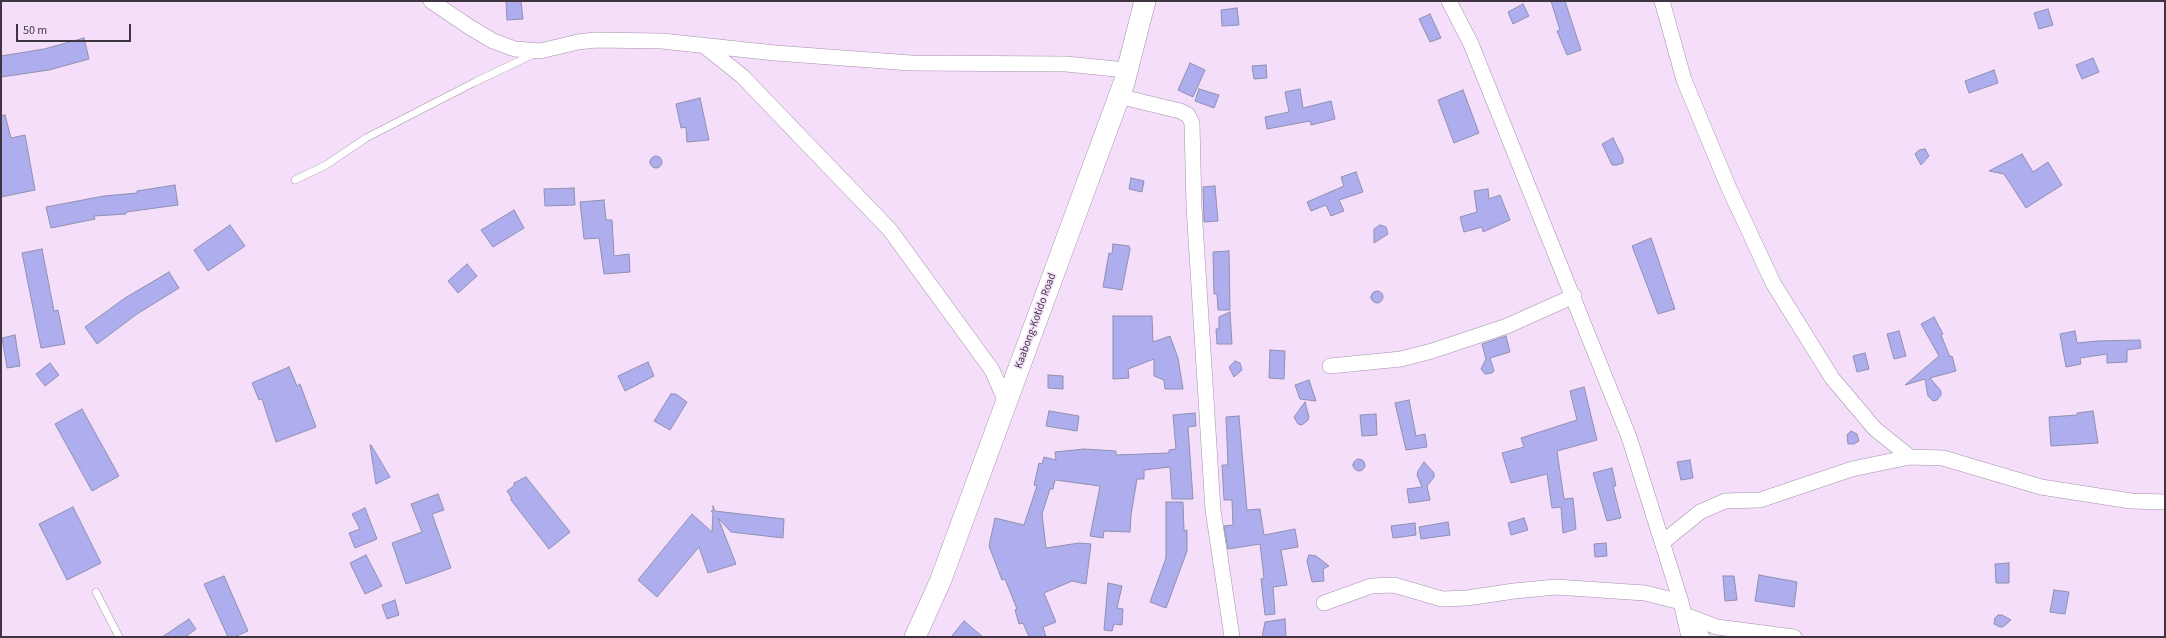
<!DOCTYPE html>
<style>
body{margin:0}
#map{position:relative;width:2166px;height:638px;overflow:hidden;background:#f4defa;font-family:"Source Sans 3",sans-serif}
canvas{display:block}
.frame{position:absolute;inset:0;border:2px solid #3e3540;pointer-events:none}
.scale{position:absolute;left:16px;top:24px;width:115px;height:18px;box-sizing:border-box;border:2px solid #3e3540;border-top:0;padding-left:5px;font-size:12px;line-height:14px;white-space:nowrap;color:#3e3540;-webkit-text-stroke:3px #f4defa;paint-order:stroke}
</style>
<div id="map">
<canvas width="2166" height="638"></canvas>
<div class="frame"></div>
<div class="scale">50 m</div>
</div>
<script>
const context = document.querySelector('canvas').getContext('2d');
context.lineJoin = 'round';
function fill(path, color) { context.fillStyle = color; context.fill(path, 'evenodd'); }
const poly = rows => new Path2D(rows.map(r => 'M' + r).join(''));
function trace(path, color, width, dash) { context.strokeStyle = color; context.lineWidth = width; context.lineCap = dash ? 'butt' : 'round'; context.setLineDash(dash || []); context.stroke(path); }
function label(font, color, halo, rows, align = 'center') {
  context.font = font + ' "Source Sans 3",sans-serif'; context.lineWidth = 3; context.setLineDash([]); context.textBaseline = 'middle'; context.strokeStyle = halo; context.fillStyle = color; for (const [text, x, y, turn = 0] of rows) {
    context.save(); context.translate(x, y); context.rotate((+turn || 0) * Math.PI / 180); context.textAlign = isNaN(turn) ? turn : align; if (halo) context.strokeText(text, 0, 0); context.fillText(text, 0, 0); context.restore();
  }
}
const building = poly([
 [506,1,521,1,523,19,507,20,506,1],
 [1551,1,1565,1,1581,50,1567,55,1557,31,1560,30,1551,1],
 [1523,4,1529,16,1513,24,1508,12,1523,4],
 [1237,8,1239,25,1222,26,1221,10,1237,8],
 [2048,9,2053,25,2039,29,2034,13,2048,9],
 [1430,14,1441,38,1430,42,1419,19,1430,14],
 [84,38,89,59,49,70,1,77,1,56,44,49,84,38],
 [2093,58,2099,72,2082,79,2076,65,2093,58],
 [1190,63,1205,70,1193,97,1178,90,1190,63],
 [1266,65,1267,78,1254,79,1252,66,1266,65],
 [1994,70,1998,83,1969,93,1965,81,1994,70],
 [1199,89,1219,95,1214,108,1195,101,1199,89],
 [1300,89,1303,108,1331,101,1335,119,1311,125,1310,121,1267,129,1265,117,1289,112,1285,92,1300,89],
 [1463,90,1479,133,1454,143,1438,100,1463,90],
 [700,98,709,140,687,142,686,127,681,128,676,104,700,98],
 [5,115,11,138,25,135,35,190,1,197,1,116,5,115],
 [1613,138,1623,158,1623,163,1617,165,1612,165,1602,144,1613,138],
 [1925,149,1929,156,1921,165,1915,154,1919,150,1925,149],
 [2022,154,2033,172,2048,162,2062,185,2026,208,2004,174,1989,171,2022,154],
 '650 162a6 6 0 1 1 12 0a6 6 0 1 1-12 0Z',
 [1356,172,1363,192,1339,200,1344,211,1331,216,1326,205,1311,211,1307,202,1344,186,1341,177,1356,172],
 [1131,178,1144,181,1142,192,1129,189,1131,178],
 [175,185,178,205,126,212,126,214,94,216,95,219,51,228,46,207,104,196,137,193,137,191,175,185],
 [1215,186,1218,221,1204,222,1203,187,1215,186],
 [574,188,575,205,545,206,544,189,574,188],
 [1488,189,1489,199,1500,195,1510,220,1483,232,1482,227,1464,232,1460,217,1477,212,1474,191,1488,189],
 [604,200,606,220,612,220,614,256,629,254,630,272,604,274,599,238,584,239,580,202,604,200],
 [514,210,524,228,493,247,481,230,514,210],
 [230,225,245,246,208,271,194,250,230,225],
 [1380,225,1386,227,1388,234,1374,243,1374,229,1380,225],
 [1651,238,1675,309,1658,314,1632,246,1651,238],
 [1113,244,1129,246,1130,249,1122,290,1103,287,1109,253,1112,254,1113,244],
 [42,249,54,311,58,310,65,344,41,348,22,253,42,249],
 [1229,251,1230,310,1218,310,1217,294,1214,294,1213,252,1229,251],
 [467,264,477,276,458,293,448,281,467,264],
 [169,272,179,288,137,314,97,344,85,327,125,298,169,272],
 '1371 297a6 6 0 1 1 12 0a6 6 0 1 1-12 0Z',
 [1230,312,1232,344,1217,344,1216,329,1219,329,1219,317,1230,312],
 [1113,316,1152,316,1153,342,1170,336,1178,358,1183,389,1165,389,1164,380,1154,376,1154,359,1128,369,1129,378,1113,379,1113,316],
 [1934,317,1943,334,1941,335,1950,357,1952,356,1956,371,1930,378,1941,391,1941,395,1937,400,1933,401,1928,396,1925,379,1905,385,1939,356,1921,324,1934,317],
 [1899,331,1906,356,1894,359,1887,334,1899,331],
 [2075,331,2077,343,2097,341,2140,340,2141,348,2127,350,2127,362,2107,363,2107,354,2080,358,2081,364,2066,367,2060,334,2075,331],
 [15,335,20,366,7,368,2,338,15,335],
 [1506,336,1510,352,1490,358,1494,371,1492,373,1485,374,1481,369,1486,359,1482,344,1506,336],
 [1270,350,1285,351,1284,379,1269,378,1270,350],
 [1865,353,1869,369,1857,372,1853,356,1865,353],
 [1235,361,1240,363,1242,370,1234,377,1229,367,1235,361],
 [648,362,654,376,625,391,618,376,648,362],
 [50,363,59,375,45,386,36,374,50,363],
 [289,367,297,386,300,384,316,427,276,442,262,399,259,400,252,383,289,367],
 [1048,375,1063,376,1063,389,1048,388,1048,375],
 [1309,380,1316,401,1300,399,1295,385,1309,380],
 [1584,387,1597,440,1557,451,1564,499,1573,498,1576,529,1563,533,1561,507,1552,508,1547,474,1511,483,1502,453,1524,447,1521,438,1577,420,1570,391,1584,387],
 [671,394,676,394,687,402,670,430,654,421,671,394],
 [1409,400,1416,436,1425,434,1427,447,1406,450,1395,403,1409,400],
 [1305,402,1309,417,1308,420,1302,425,1298,424,1294,417,1305,402],
 [82,409,119,476,92,491,55,424,82,409],
 [1049,411,1079,416,1077,431,1046,426,1049,411],
 [2093,411,2098,443,2051,446,2049,417,2077,415,2077,413,2093,411],
 [1195,413,1196,426,1188,427,1193,499,1172,499,1170,467,1144,470,1144,479,1137,479,1131,515,1130,532,1104,531,1103,538,1090,536,1100,486,1055,480,1053,489,1050,489,1042,514,1046,548,1079,543,1091,544,1086,584,1072,581,1044,593,1056,622,1043,627,1046,637,1029,637,1023,623,1019,624,1015,610,1017,609,1005,579,1002,580,989,546,995,518,1024,525,1037,486,1034,485,1039,463,1042,464,1044,457,1056,460,1055,452,1084,449,1116,451,1116,455,1169,453,1169,450,1176,449,1173,415,1195,413],
 [1376,414,1377,435,1362,436,1360,415,1376,414],
 [1239,416,1247,510,1260,509,1264,535,1295,529,1298,547,1281,550,1287,585,1273,587,1275,614,1265,615,1261,579,1264,578,1260,544,1228,549,1224,526,1233,525,1232,500,1224,500,1222,465,1228,465,1226,417,1239,416],
 [1851,431,1857,434,1859,441,1854,444,1848,444,1847,435,1851,431],
 [370,445,371,445,390,477,376,484,370,445],
 '1353 465a6 6 0 1 1 12 0a6 6 0 1 1-12 0Z',
 [1690,460,1693,478,1681,480,1677,462,1690,460],
 [1424,462,1434,473,1434,477,1427,486,1430,500,1409,503,1407,489,1422,487,1417,475,1418,471,1424,462],
 [1612,468,1616,486,1613,486,1621,518,1607,521,1593,473,1612,468],
 [526,477,570,532,549,549,511,500,511,497,507,491,514,486,514,483,526,477],
 [438,494,444,510,432,514,451,568,406,584,392,543,422,532,411,504,438,494],
 [1166,502,1183,502,1184,531,1187,530,1187,551,1166,608,1150,602,1166,558,1166,502],
 [713,506,715,511,784,519,783,538,731,532,718,518,736,564,708,573,699,547,657,597,638,580,692,514,712,532,713,513,711,511,713,511,713,506],
 [73,507,101,563,67,580,39,524,73,507],
 [365,508,377,539,355,548,349,533,360,529,352,514,365,508],
 [1524,518,1528,530,1511,535,1508,523,1524,518],
 [1448,522,1450,535,1421,539,1419,527,1448,522],
 [1415,523,1416,535,1393,538,1391,526,1415,523],
 [1606,543,1607,556,1595,557,1594,544,1606,543],
 [366,555,382,586,365,594,350,563,366,555],
 [1309,555,1316,556,1329,566,1323,569,1324,581,1312,582,1307,561,1309,555],
 [2009,563,2009,583,1996,583,1995,564,2009,563],
 [1759,575,1797,582,1794,607,1755,601,1759,575],
 [224,576,248,631,234,637,228,637,204,584,224,576],
 [1723,576,1734,576,1737,600,1725,601,1723,576],
 [1108,583,1122,586,1117,608,1123,609,1122,625,1114,624,1112,631,1104,630,1108,583],
 [2054,590,2069,592,2065,614,2050,612,2054,590],
 [395,600,399,615,387,619,382,605,395,600],
 [1998,615,2002,615,2011,620,2003,627,2000,627,1994,624,1995,618,1998,615],
 [189,619,196,629,185,637,162,637,189,619],
 [1285,619,1286,637,1262,637,1265,622,1285,619],
 [964,621,983,637,951,637,964,621]
]);
const service = poly([
 [295,180,326,165,366,138,475,82,536,53],
 [96,592,119,637]
]);
const minor = poly([
 [431,1,471,28,493,41,515,49,540,51,578,42,596,40,662,41,775,53,911,63,1066,64,1126,70],
 [1449,1,1471,44,1629,437,1681,602,1689,637],
 [1662,1,1684,80,1728,186,1773,283,1832,378,1875,429,1910,457],
 [703,45,742,76,890,230,992,370,1006,402],
 [1118,96,1180,111,1188,115,1192,123,1194,207,1213,510,1232,637],
 [1330,366,1401,359,1432,351,1507,326,1574,296],
 [1663,542,1700,512,1725,501,1760,500,1852,469,1910,457,1943,458,2041,487,2131,501,2165,502],
 [1324,603,1371,586,1394,585,1442,599,1467,598,1514,591,1556,587,1645,593,1681,602],
 [1685,615,1717,627,1794,637],
 [1687,617,1702,637]
]);
const secondary = poly([
 [915,637,940,582,1124,83,1145,1]
]);
const streetNames = [
 ["Kaabong-Kotido Road",1036,321,-70]
];
fill(building, '#aeadee');
trace(building, '#9090af', 1);
trace(service, '#a590ab', 8);
trace(minor, '#a590ab', 16);
trace(secondary, '#a590ab', 22);
trace(service, '#fff', 7);
trace(minor, '#fff', 15);
trace(secondary, '#fff', 21);
label('11px', '#3e3540', '#f4defa', streetNames);
</script>
